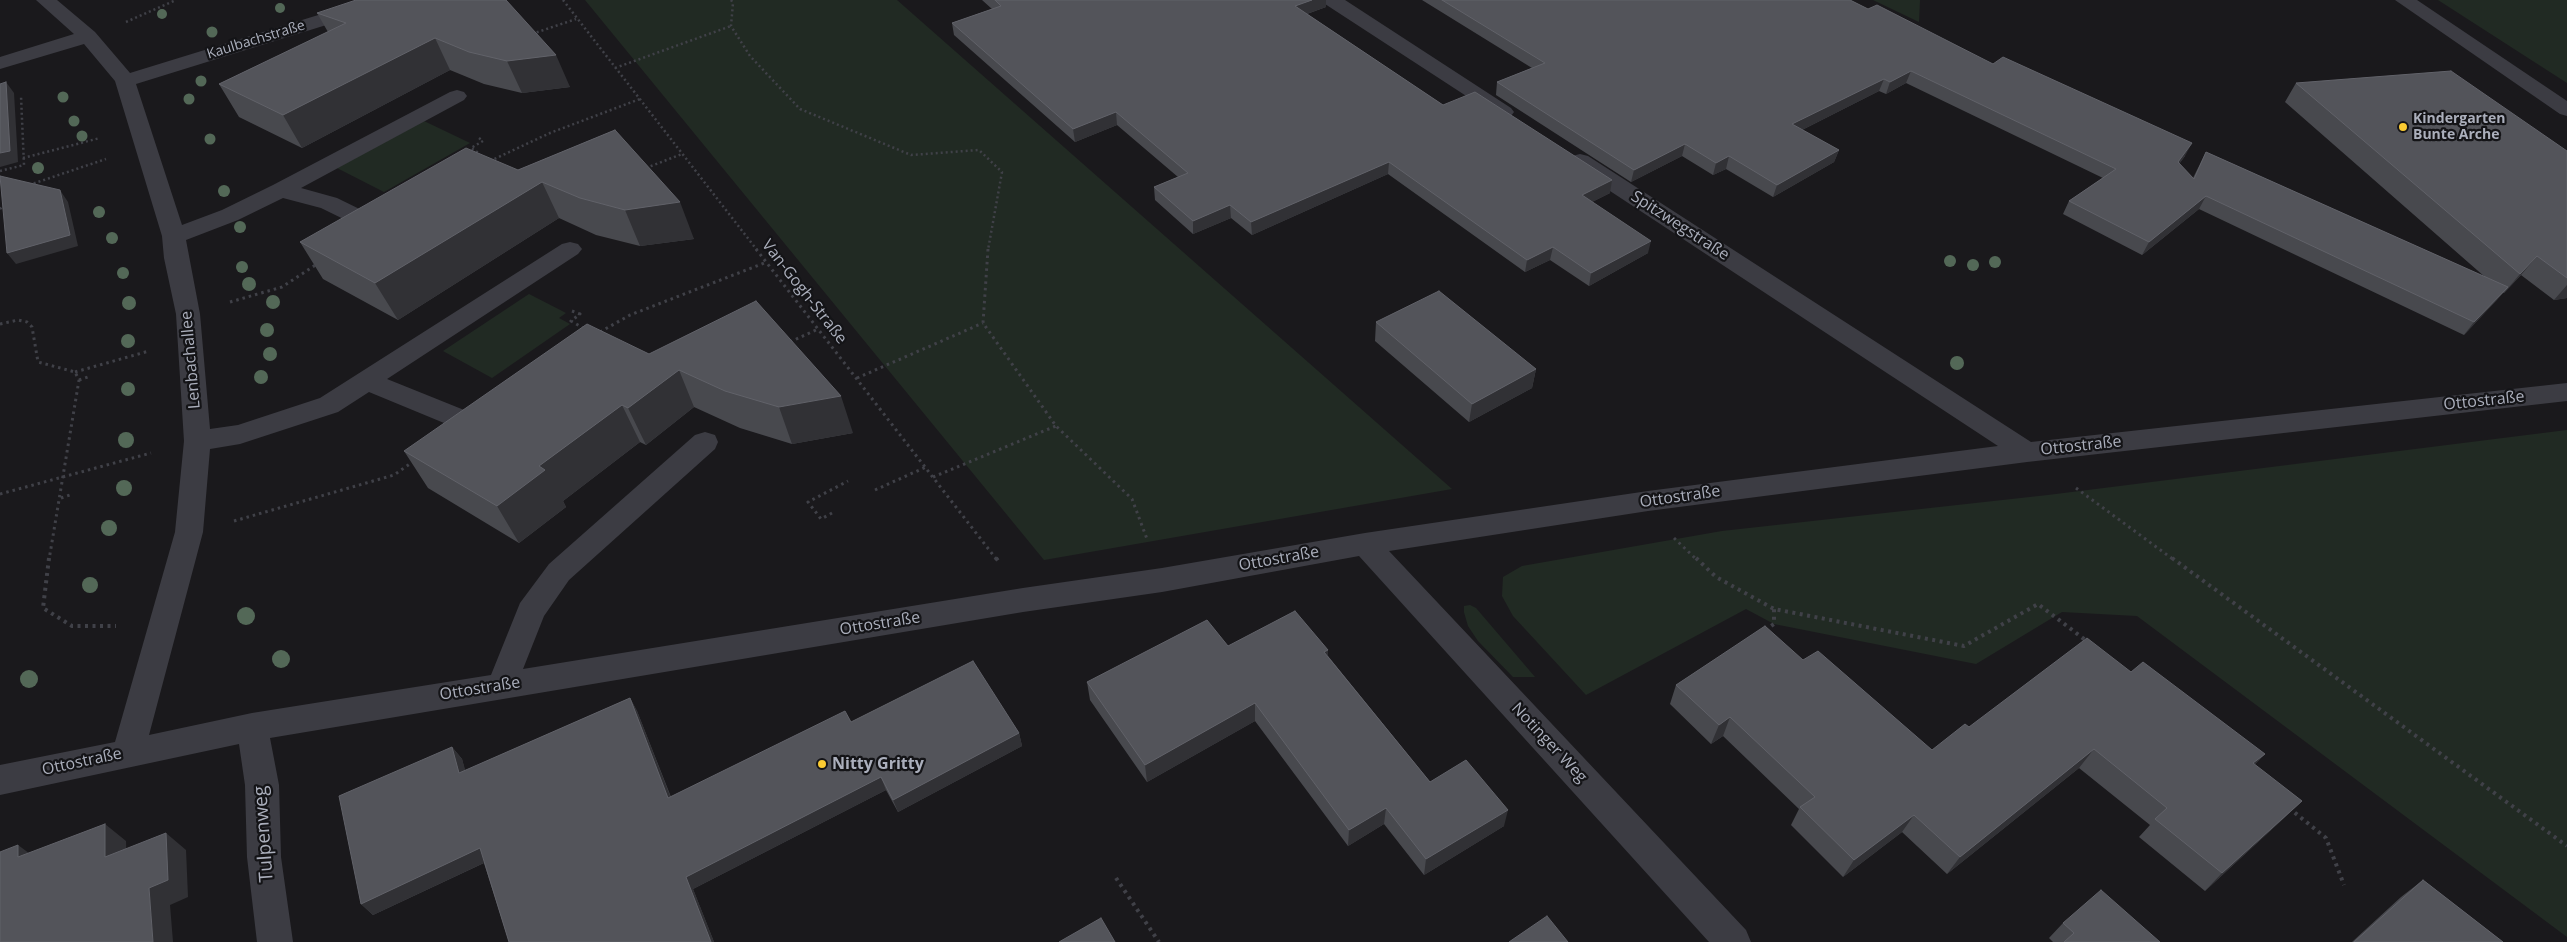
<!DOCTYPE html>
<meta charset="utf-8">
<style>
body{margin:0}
canvas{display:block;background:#1a191c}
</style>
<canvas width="2567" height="942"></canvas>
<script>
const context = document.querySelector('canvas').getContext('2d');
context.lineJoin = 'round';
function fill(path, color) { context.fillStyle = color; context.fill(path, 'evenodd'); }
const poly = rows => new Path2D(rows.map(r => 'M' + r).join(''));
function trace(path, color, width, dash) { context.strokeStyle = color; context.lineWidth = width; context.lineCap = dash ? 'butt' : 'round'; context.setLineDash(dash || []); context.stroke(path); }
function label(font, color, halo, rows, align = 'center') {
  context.font = font + ' "Open Sans",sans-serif'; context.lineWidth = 4.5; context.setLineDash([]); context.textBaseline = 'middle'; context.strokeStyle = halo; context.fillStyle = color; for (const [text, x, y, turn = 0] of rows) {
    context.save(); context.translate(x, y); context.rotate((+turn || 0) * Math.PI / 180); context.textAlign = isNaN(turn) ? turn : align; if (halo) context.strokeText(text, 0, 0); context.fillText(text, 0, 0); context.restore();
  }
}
const green = poly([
 [585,0,897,0,1452,489,1044,560],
 [1873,0,1920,0,1919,22],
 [2438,0,2567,0,2567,83],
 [424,121,470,143,384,192,337,168],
 [529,294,566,313,559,318,570,324,492,378,443,351],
 [2567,430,2567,937,2137,616,2062,612,1976,664,1774,624,1746,609,1586,695,1513,616,1502,596,1503,577,1522,566,1722,531,2048,495],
 [1470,605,1476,608,1535,677,1513,677,1478,641,1468,626,1464,612,1464,606]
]);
const pathFar2 = poly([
 [563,0,757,250],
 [731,0,733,3,731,26,750,56,800,109,911,155,979,150,1002,172,988,250],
 [126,22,176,0],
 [532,34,576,19],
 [615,68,731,26],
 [479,138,483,141,471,148,480,154],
 [23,158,100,138],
 [490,161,550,133,640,99],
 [646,168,682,154],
 [0,171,24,165,21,96],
 [29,185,106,159],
 [0,209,5,204]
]);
const pathFar1 = poly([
 [756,249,997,560],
 [988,249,983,323,1056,426,1132,499,1147,539],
 [230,302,282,287,317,264],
 [572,311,580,314,571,321,585,329],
 [0,324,18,320,27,322,32,327,38,362,75,372,79,380,49,560],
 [600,332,630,315,767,262],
 [790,342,818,329],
 [75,372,149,351],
 [857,378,983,323],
 [79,380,88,377],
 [933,477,1056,426],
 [2076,488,2174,560],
 [875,490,926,467],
 [0,494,151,453],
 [61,498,73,494],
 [832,513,821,519,808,502,848,481],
 [234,521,394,475,414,461],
 [1674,538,1697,560]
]);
const path = poly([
 [49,558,43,608,72,626,116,626],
 [996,558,999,562],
 [1696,558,1716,577,1774,609,1964,646,2038,604,2088,642],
 [2172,558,2567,846],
 [1765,630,1774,624,1774,609],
 [2289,808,2326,838,2344,885],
 [1116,878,1159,942]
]);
const minor = poly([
 [36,0,57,0,95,32,130,73,367,0,396,0,394,4,136,84,182,225,222,210,273,185,450,92,457,90,464,92,467,96,464,100,301,188,337,198,384,221,388,226,384,231,376,233,368,231,321,208,283,198,238,220,186,240,200,314,210,429,238,425,320,398,562,244,570,242,578,244,582,249,578,254,387,379,479,416,483,423,479,430,470,432,461,430,369,392,338,412,240,444,210,449,203,532,149,735,252,713,491,675,520,603,549,564,695,435,705,432,715,435,718,442,715,449,569,580,544,616,523,669,1023,588,1162,568,1365,533,1648,491,1998,446,1572,166,1569,161,1572,156,1580,154,1588,156,2031,442,2567,383,2567,401,2027,462,1648,511,1389,551,1746,930,1751,942,1709,942,1359,556,1162,592,1023,612,270,738,279,785,281,857,293,942,257,942,247,857,245,785,239,744,0,795,0,765,115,742,175,532,184,441,176,314,164,258,162,236,115,81,84,44,0,69,0,57,74,34,36,0],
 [1323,0,1345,0,1511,108,1514,112,1511,116,1504,118,1497,116,1325,4,1323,0],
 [2395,0,2417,0,2567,101,2567,116,2560,114,2395,0]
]);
const trees = [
 [280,8,5],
 [162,14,5],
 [212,32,5.5],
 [201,81,5.5],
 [63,97,5.5],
 [189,99,5.5],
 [74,121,5.5],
 [82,136,5.5],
 [210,139,5.5],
 [38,168,6],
 [224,191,6],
 [99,212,6],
 [240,227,6],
 [112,238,6],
 [1950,261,6],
 [1995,262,6],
 [1973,265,6],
 [242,267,6],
 [123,273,6],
 [249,284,7],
 [273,302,7],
 [129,303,7],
 [267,330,7],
 [128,341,7],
 [270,354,7],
 [1957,363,7],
 [261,377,7],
 [128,389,7],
 [126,440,8],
 [124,488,8],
 [109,528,8],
 [90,585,8],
 [246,616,9],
 [281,659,9],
 [29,679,9]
];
const wall = poly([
 [506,0,570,87,522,93,484,84,450,70,302,148,239,117,219,84,328,32,317,13],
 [982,0,1326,0,1326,7,1307,14,1443,105,1610,193,1592,202,1648,253,1589,286,1550,260,1525,272,1388,174,1252,235,1231,218,1193,234,1155,200,1154,187,1178,177,1117,125,1075,142,954,35,952,23,992,9],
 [1422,0,1850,0,1868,9,1993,64,2185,156,2179,164,2193,178,2206,152,2485,277,2285,102,2296,83,2567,151,2567,298,2554,300,2521,275,2504,293,2503,293,2464,335,2199,209,2142,255,2063,214,2069,201,2103,178,1906,83,1886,94,1879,91,1802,130,1839,150,1834,162,1773,197,1726,169,1713,175,1682,156,1631,182,1496,95,1497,82,1532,68],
 [615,130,694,239,640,246,596,235,559,218,398,320,323,279,300,242,518,170],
 [1376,322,1536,369,1532,388,1469,422,1375,341],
 [649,354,853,433,792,444,740,428,694,407,646,445,640,442,563,501,566,507,519,543,428,488,404,451],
 [1228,646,1328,656,1430,782,1504,826,1424,875,1384,824,1348,846,1255,721,1147,782,1090,700,1087,682],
 [1803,660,1932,750,1969,727,2131,672,2265,754,2254,765,2302,801,2283,819,2205,891,2139,837,2150,825,2079,768,1947,874,1902,832,1843,877,1791,825,1799,809,1723,736,1711,744,1670,704,1676,685],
 [630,698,637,711,671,797,851,722,1019,733,1022,746,898,812,886,790,693,889,714,942,509,942,484,863,373,915,361,904,452,747,462,759,465,771],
 [2423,880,2503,942,2352,942,2401,897],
 [2063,923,2160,942,2053,942,2049,938]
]);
const shadedWall = poly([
 [1312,0,1326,0,1326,7,1295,18,1295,6],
 [435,38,450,70,302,148,283,115],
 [556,55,570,87,522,93,507,61],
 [1911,71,1906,83,1886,94,1890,82],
 [1884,79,1879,91,1788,137,1792,124],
 [6,82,14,93,18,162,0,167,0,153],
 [1116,112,1117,125,1075,142,1073,129],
 [2192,143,2185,156,2171,175,2178,162],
 [1685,144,1682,156,1631,182,1634,170],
 [1839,150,1834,162,1773,197,1777,185],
 [1729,156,1726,169,1713,175,1716,163],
 [1389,162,1388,174,1252,235,1251,222],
 [1612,180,1610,193,1580,208,1582,195],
 [542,182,559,218,398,320,375,283],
 [60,190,68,202,78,246,16,264,7,253],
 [2206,196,2199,209,2142,255,2149,242],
 [680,202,694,239,640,246,625,210],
 [1230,205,1231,218,1193,234,1193,221],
 [1651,241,1648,253,1589,286,1591,273],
 [1553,247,1550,260,1525,272,1527,260],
 [2537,256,2521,275,2504,293,2520,274],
 [2567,285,2567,298,2554,300],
 [2508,287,2497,300,2464,335,2474,322],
 [1536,369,1532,388,1469,422,1472,404],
 [679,370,694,407,646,445,628,408],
 [841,396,853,433,792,444,779,407],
 [622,405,640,442,563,501,566,507,519,543,497,506,539,466],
 [1328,650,1328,667,1324,652],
 [630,698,637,711,676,811,668,798],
 [1255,703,1255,721,1147,782,1145,765],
 [1730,717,1723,736,1711,744,1719,725],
 [1019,733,1022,746,898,812,893,800],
 [452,747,462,759,470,786,459,773],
 [2094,749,2079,768,1947,874,1960,857],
 [2265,754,2247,772,2253,763],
 [881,777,886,790,693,889,714,942,711,942,686,877],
 [2302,801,2283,819,2205,891,2222,873],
 [1386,808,1384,824,1348,846,1349,830],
 [1508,810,1504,826,1424,875,1426,859],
 [1914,815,1902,832,1843,877,1854,860],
 [105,824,126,841,127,874,105,857],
 [166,833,186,850,188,897,170,905,173,942,153,942,149,888],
 [18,845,41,862,18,857],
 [480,848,490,860,373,915,361,904]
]);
const building = poly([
 [356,0,506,0,556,55,507,61,469,52,435,38,283,115,219,84,346,23,317,13,356,0],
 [995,0,1312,0,1295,6,1443,105,1475,92,1612,180,1582,195,1651,241,1591,273,1553,247,1527,260,1389,162,1251,222,1230,205,1193,221,1154,187,1188,173,1116,112,1073,129,952,23,1001,6,995,0],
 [1442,0,1850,0,1868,9,1877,5,1993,64,2003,57,2192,143,2178,162,2194,179,2206,152,2508,287,2474,322,2206,196,2149,242,2069,201,2116,169,1911,71,1890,82,1884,79,1792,124,1839,150,1777,185,1729,156,1716,163,1685,144,1634,170,1497,82,1545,63,1442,0],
 [2451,71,2567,151,2567,278,2537,256,2520,274,2296,83,2451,71],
 [6,82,10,151,0,153,0,84,6,82],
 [615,130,680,202,625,210,580,198,542,182,375,283,300,242,466,148,518,170,615,130],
 [0,176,60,190,70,235,7,253,0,176],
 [1439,291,1536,369,1472,404,1376,322,1439,291],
 [756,301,841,396,779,407,725,391,679,370,628,408,622,405,539,466,545,470,497,506,404,451,587,324,649,354,756,301],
 [1295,611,1328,650,1324,652,1430,782,1466,760,1508,810,1426,859,1386,808,1349,830,1255,703,1145,765,1087,682,1207,620,1228,646,1295,611],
 [1765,626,1803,660,1818,651,1932,750,1965,724,1969,727,2087,638,2131,672,2143,662,2265,754,2253,763,2302,801,2222,873,2155,819,2167,808,2094,749,1960,857,1914,815,1854,860,1800,807,1815,797,1730,717,1719,725,1676,685,1765,626],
 [973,661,1019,733,893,800,881,777,686,877,711,942,509,942,480,848,361,904,339,796,452,747,459,773,630,698,668,798,845,711,851,722,973,661],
 [105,824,105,857,166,833,168,880,149,888,153,942,0,942,0,852,18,845,18,857,105,824],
 [2423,880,2503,942,2354,942,2423,880],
 [2101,890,2160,942,2064,942,2074,933,2063,923,2101,890],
 [1547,916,1568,942,1509,942,1547,916],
 [1101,918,1115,942,1059,942,1101,918]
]);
const markers = [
 [2403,127,5,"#fbcb32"],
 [822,764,5,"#fbcb32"]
];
const farStreetnames = [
 ["Kaulbachstraße",256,40,-17]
];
const farPoinames = [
 ["Kindergarten",2413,119],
 ["Bunte Arche",2413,135]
];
const streetNames = [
 ["Spitzwegstraße",1680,226,33],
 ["Van-Gogh-Straße",804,292,52],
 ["Lenbachallee",191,360,-95],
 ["Ottostraße",2484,401,-6],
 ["Ottostraße",2081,446,-6],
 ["Ottostraße",1680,497,-8],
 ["Ottostraße",1279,559,-10],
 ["Ottostraße",880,624,-9],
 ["Ottostraße",480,689,-9],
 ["Notinger Weg",1549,743,47],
 ["Ottostraße",82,762,-12]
];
const poiNames = [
 ["Nitty Gritty",832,764]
];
const nearStreetnames = [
 ["Tulpenweg",264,834,-94]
];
fill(green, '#212a23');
trace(pathFar2, '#404148', 2.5, [2, 3]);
trace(pathFar1, '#404148', 3, [2.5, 4]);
trace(path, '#404148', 4, [3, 4.5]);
fill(minor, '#3c3c43');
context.fillStyle = '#536857';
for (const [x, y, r] of trees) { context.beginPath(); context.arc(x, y, r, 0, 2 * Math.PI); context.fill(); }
fill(wall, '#48494e');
fill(shadedWall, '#313135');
fill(building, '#53545a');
trace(building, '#616269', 1);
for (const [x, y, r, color] of markers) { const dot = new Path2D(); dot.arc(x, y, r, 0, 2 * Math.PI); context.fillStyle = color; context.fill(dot); trace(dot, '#141417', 2); }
label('14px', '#abafbc', '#141417', farStreetnames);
label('bold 14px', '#abafbc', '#141417', farPoinames, 'left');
label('16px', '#abafbc', '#141417', streetNames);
label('bold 16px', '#abafbc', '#141417', poiNames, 'left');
label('19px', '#abafbc', '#141417', nearStreetnames);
</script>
